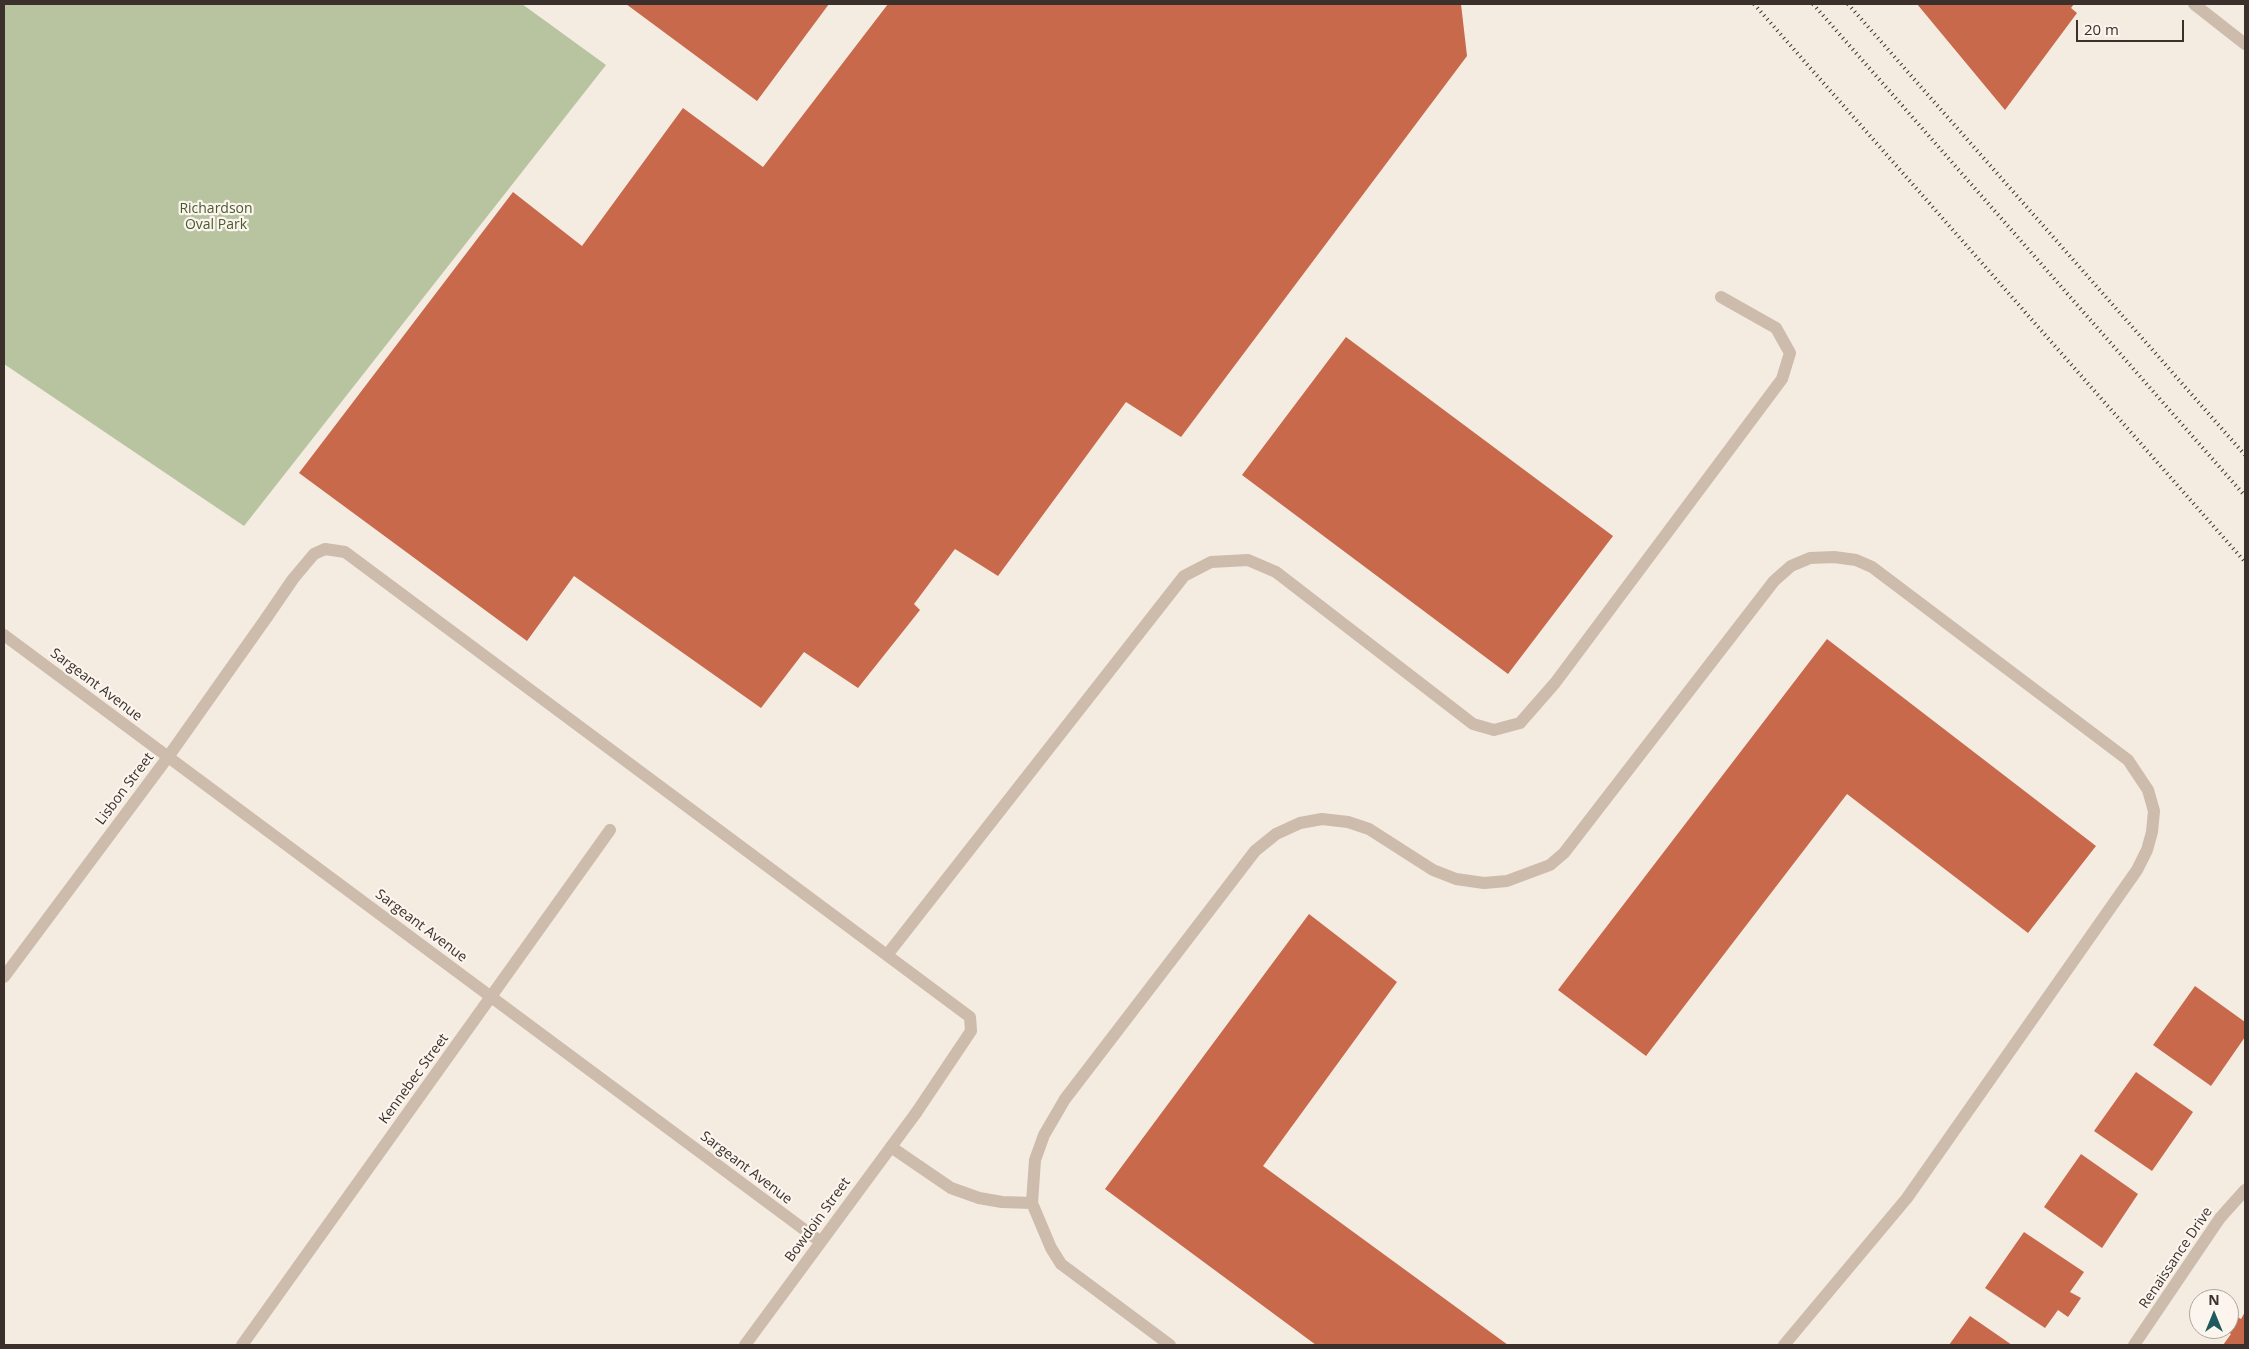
<!DOCTYPE html>
<style>
body{margin:0}
#map{position:relative;width:2249px;height:1349px;overflow:hidden;background:#f4ebe1;font-family:"Open Sans",sans-serif}
canvas{display:block}
.frame{position:absolute;inset:0;border:5px solid #3b302b;pointer-events:none}
.north{position:absolute;left:2189px;top:1289px;width:50px;height:50px;box-sizing:border-box;background:#fbf5ee;border:1px solid #aea6a0;border-radius:50%;rotate:0deg;font-size:14px;font-weight:700;line-height:20px;text-align:center;color:#3b302b}
.north::after{content:'';display:block;margin:auto;width:18px;height:22px;background:#1f5a5e;clip-path:polygon(50% 0,100% 100%,50% 72%,0 100%)}
.scale{position:absolute;left:2076px;top:20px;width:108px;height:22px;box-sizing:border-box;border:2px solid #3b302b;border-top:0;padding-left:6px;font-size:15px;line-height:18px;white-space:nowrap;color:#3b302b;-webkit-text-stroke:4px #fbf5ee;paint-order:stroke}
</style>
<div id="map">
<canvas width="2249" height="1349"></canvas>
<div class="frame"></div>
<div class="north">N</div>
<div class="scale">20 m</div>
</div>
<script>
const context = document.querySelector('canvas').getContext('2d');
context.lineJoin = 'round';
function fill(path, color) { context.fillStyle = color; context.fill(path, 'evenodd'); }
const poly = rows => new Path2D(rows.map(r => 'M' + r).join(''));
function trace(path, color, width, dash) { context.strokeStyle = color; context.lineWidth = width; context.lineCap = dash ? 'butt' : 'round'; context.setLineDash(dash || []); context.stroke(path); }
function label(font, color, halo, rows, align = 'center') {
  context.font = font + ' "Open Sans",sans-serif'; context.lineWidth = 4.5; context.setLineDash([]); context.textBaseline = 'middle'; context.strokeStyle = halo; context.fillStyle = color; for (const [text, x, y, turn = 0] of rows) {
    context.save(); context.translate(x, y); context.rotate((+turn || 0) * Math.PI / 180); context.textAlign = isNaN(turn) ? turn : align; if (halo) context.strokeText(text, 0, 0); context.fillText(text, 0, 0); context.restore();
  }
}
const green = poly([
 [4,4,522,4,606,65,244,526,4,364]
]);
const building = poly([
 [626,4,829,4,757,101],
 [888,4,1461,4,1467,56,1181,437,1126,402,998,576,955,549,914,604,920,610,858,688,804,652,761,708,574,576,527,641,299,473,513,192,582,246,683,108,763,167],
 [1917,4,2074,4,2071,8,2077,13,2005,110],
 [1346,337,1613,536,1508,674,1242,475],
 [1827,639,2096,846,2028,933,1847,794,1646,1056,1558,990],
 [1309,914,1397,982,1263,1166,1508,1345,1316,1345,1105,1189],
 [2195,986,2245,1022,2245,1037,2211,1086,2153,1045],
 [2136,1072,2193,1112,2152,1171,2094,1131],
 [2081,1154,2138,1194,2102,1248,2044,1207],
 [2024,1232,2084,1272,2070,1292,2081,1298,2068,1317,2058,1310,2045,1328,1985,1288],
 [2245,1312,2245,1345,2223,1345,2231,1334,2223,1329,2229,1329,2229,1322,2234,1315,2241,1319],
 [1970,1316,2012,1345,1949,1345]
]);
const service = poly([
 [2194,4,2245,44],
 [267,617,293,579,314,554,325,549,345,552,970,1017,971,1031,916,1113],
 [887,955,1184,576,1211,562,1248,560,1276,572,1473,724,1494,730,1520,723,1555,683,1782,379,1790,353,1776,328,1721,297],
 [891,1147,951,1188,979,1198,1002,1202,1032,1203],
 [1170,1345,1061,1264,1051,1248,1032,1203,1035,1160,1044,1135,1065,1099,1255,851,1276,834,1300,823,1322,819,1348,822,1369,829,1433,870,1456,879,1484,883,1507,881,1550,865,1564,853,1774,581,1791,566,1810,558,1834,557,1856,560,1872,567,2128,760,2148,790,2154,811,2152,832,2147,850,2137,870,1907,1198,1784,1345]
]);
const minor = poly([
 [4,635,821,1242],
 [4,977,168,757,267,617],
 [242,1345,610,830],
 [745,1345,916,1113],
 [2134,1345,2220,1218,2245,1190]
]);
const rail = poly([
 [1754,4,2245,562],
 [1813,4,2245,496],
 [1848,4,2245,455]
]);
const parkNames = [
 ["Richardson",216,209],
 ["Oval Park",216,225]
];
const streetNames = [
 ["Sargeant Avenue",96,685,37],
 ["Lisbon Street",125,789,-53],
 ["Sargeant Avenue",421,926,37],
 ["Kennebec Street",414,1079,-54],
 ["Sargeant Avenue",746,1168,37],
 ["Bowdoin Street",818,1220,-54],
 ["Renaissance Drive",2176,1258,-56]
];
fill(green, '#b8c4a0');
fill(building, '#c8694b');
trace(service, '#cdbbac', 12);
trace(minor, '#cdbbac', 12);
trace(rail, '#3b302b', 4, [1, 4]);
label('14px', '#4a5a2e', '#fbf5ee', parkNames);
label('14px', '#3b302b', '#fbf5ee', streetNames);
</script>
